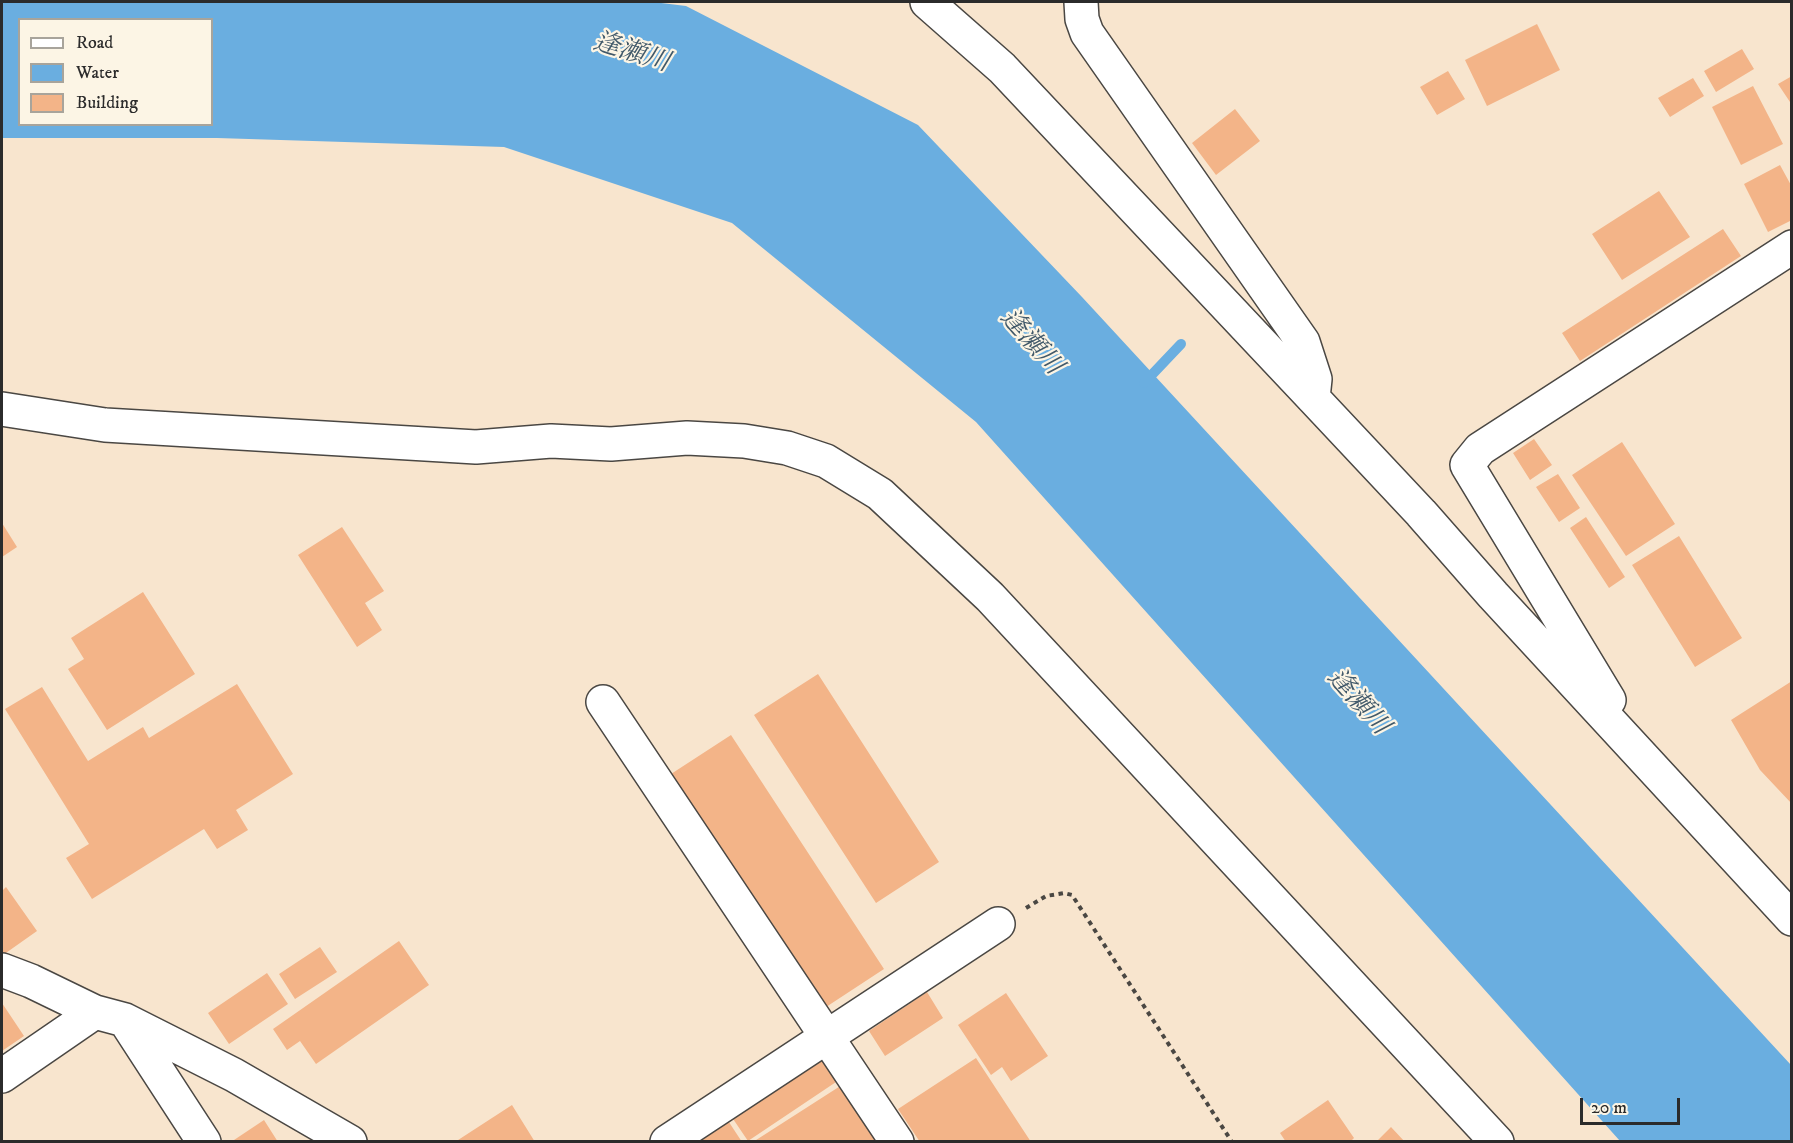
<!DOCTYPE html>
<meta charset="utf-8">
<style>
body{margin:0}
#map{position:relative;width:1793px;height:1143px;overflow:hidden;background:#f8e5ce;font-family:"IM FELL DW Pica",serif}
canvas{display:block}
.frame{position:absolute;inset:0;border:3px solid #2b2b2b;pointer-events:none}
.legend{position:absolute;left:18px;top:18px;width:195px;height:108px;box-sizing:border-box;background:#fcf5e5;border:2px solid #a8a49b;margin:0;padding:8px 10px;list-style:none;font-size:18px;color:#2b2b2b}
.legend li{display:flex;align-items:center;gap:12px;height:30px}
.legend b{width:30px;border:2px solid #a8a49b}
.scale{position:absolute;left:1580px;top:1098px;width:100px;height:27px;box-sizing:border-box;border:3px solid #2b2b2b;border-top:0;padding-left:8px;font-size:18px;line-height:21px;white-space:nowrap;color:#2b2b2b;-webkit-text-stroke:4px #fcf5e5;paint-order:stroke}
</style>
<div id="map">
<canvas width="1793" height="1143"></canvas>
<div class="frame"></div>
<ul class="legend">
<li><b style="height:8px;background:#fff"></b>Road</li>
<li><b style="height:16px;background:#6aaee0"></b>Water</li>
<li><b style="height:16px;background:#f3b488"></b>Building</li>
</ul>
<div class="scale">20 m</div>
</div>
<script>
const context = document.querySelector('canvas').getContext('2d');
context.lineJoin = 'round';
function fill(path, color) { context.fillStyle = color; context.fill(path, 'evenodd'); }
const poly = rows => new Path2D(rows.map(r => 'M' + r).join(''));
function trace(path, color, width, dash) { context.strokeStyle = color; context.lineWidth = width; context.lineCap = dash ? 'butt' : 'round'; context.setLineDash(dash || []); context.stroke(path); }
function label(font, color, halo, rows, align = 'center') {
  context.font = font + ' "IM FELL DW Pica","Noto Serif JP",serif'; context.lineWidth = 4.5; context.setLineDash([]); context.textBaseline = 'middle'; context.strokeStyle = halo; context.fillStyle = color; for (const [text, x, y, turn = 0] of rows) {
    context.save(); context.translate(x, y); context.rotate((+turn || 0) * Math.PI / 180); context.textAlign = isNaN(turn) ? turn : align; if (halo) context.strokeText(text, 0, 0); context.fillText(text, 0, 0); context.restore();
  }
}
const water = poly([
 [2,2,653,2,686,6,918,125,1082,297,1791,1065,1791,1141,1620,1141,976,422,732,223,504,147,217,138,2,138],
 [20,20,212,20,212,124,20,124]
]);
const stream = poly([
 [1144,383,1181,344]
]);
const building = poly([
 [1537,24,1560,70,1487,106,1465,60],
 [1742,49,1754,69,1716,92,1704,71],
 [1448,71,1465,99,1437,115,1420,87],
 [1792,76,1792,105,1778,84],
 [1693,78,1704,96,1670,117,1658,98],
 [1753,86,1783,144,1741,165,1712,107],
 [1235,109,1260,141,1216,175,1192,143],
 [1780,165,1792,187,1792,220,1768,232,1744,184],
 [1659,191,1690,237,1622,280,1592,234],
 [1723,229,1741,256,1580,361,1562,333],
 [1534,439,1552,465,1530,480,1513,453],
 [1622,442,1675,524,1626,556,1572,475],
 [1558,474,1580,508,1559,522,1536,487],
 [1586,517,1625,577,1609,588,1570,528],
 [2,523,17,547,2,557],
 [342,527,384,591,365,603,382,630,357,647,298,555],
 [1679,536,1742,638,1695,667,1632,565],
 [143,592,195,674,107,730,68,669,84,659,71,638],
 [818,674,939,862,876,903,754,715],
 [1792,681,1792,804,1760,770,1731,720],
 [237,684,293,774,236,810,248,830,217,849,204,829,92,899,66,858,89,844,5,709,42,687,88,761,143,727,149,738],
 [731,735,884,969,823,1009,671,774],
 [6,887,37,931,3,955,2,891],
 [399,941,429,985,316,1064,300,1041,287,1050,273,1029],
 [320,947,337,972,295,999,279,974],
 [267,973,288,1004,229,1044,208,1013],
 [927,992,943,1018,885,1056,869,1031],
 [1006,993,1048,1056,1011,1081,1002,1067,991,1075,958,1025],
 [2,1003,24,1036,2,1051],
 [821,1047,842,1078,748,1141,727,1110],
 [976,1058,1031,1142,920,1142,898,1109],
 [845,1083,882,1142,753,1142],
 [1328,1100,1354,1138,1350,1142,1286,1142,1280,1133],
 [512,1105,535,1142,455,1142],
 [725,1116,742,1142,697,1142],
 [264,1120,278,1142,231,1142],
 [1391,1127,1405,1142,1376,1142]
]);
const path = poly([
 [1026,908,1046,896,1064,893,1072,895,1232,1142]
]);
const minor = poly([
 [927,2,1002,68,1313,398,1421,513,1493,595,1792,919],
 [1081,2,1082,19,1087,33,1303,342,1315,379,1313,398],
 [2,409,105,425,476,447,551,441,611,444,687,438,744,441,787,448,826,461,880,494,990,597,1497,1142],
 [1609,700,1467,465,1480,449,1792,247],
 [603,702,897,1142],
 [2,970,31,981,95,1012,125,1020,234,1075,350,1142],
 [126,1022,204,1142],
 [2,1076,95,1012],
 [667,1142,998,924]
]);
const waterNames = [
 ["逢瀬川",631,54,17],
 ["逢瀬川",1030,343,48],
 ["逢瀬川",1357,703,48]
];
fill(water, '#6aaee0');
trace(stream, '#6aaee0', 10);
fill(building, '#f3b488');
trace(minor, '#4a4743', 36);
trace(path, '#4a4743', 4, [4.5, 4.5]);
trace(minor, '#fff', 33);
label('italic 26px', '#41596a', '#fcf5e5', waterNames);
</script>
